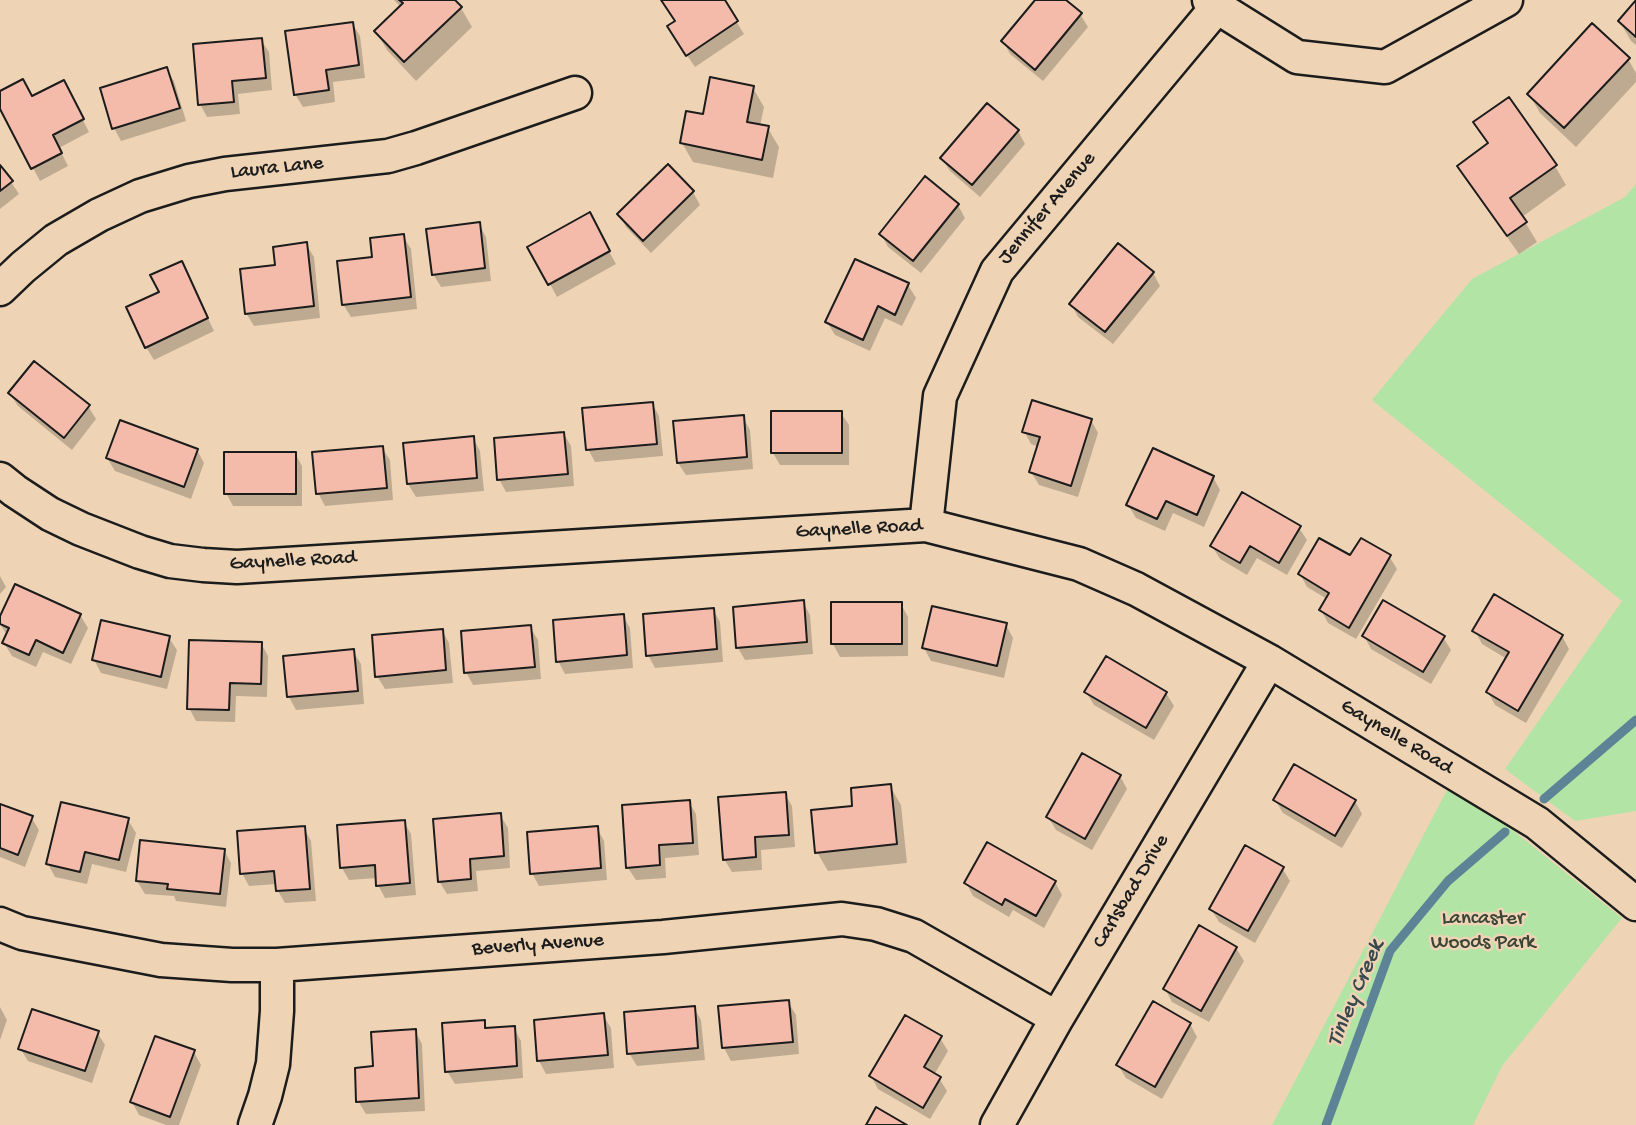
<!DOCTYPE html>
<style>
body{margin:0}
canvas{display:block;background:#eed4b5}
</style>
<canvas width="1636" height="1125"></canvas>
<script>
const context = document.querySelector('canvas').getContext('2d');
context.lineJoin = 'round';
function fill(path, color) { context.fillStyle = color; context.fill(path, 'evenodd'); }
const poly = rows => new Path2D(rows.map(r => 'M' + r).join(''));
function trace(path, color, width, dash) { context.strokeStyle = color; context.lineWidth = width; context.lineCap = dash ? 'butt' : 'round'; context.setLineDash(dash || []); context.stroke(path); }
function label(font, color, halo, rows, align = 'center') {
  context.font = font + ' "Gochi Hand",sans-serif'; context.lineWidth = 5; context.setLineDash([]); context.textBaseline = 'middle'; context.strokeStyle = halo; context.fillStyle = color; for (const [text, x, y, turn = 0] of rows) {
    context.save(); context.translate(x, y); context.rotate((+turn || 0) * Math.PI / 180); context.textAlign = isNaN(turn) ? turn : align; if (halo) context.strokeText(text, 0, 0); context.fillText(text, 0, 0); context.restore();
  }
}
const green = poly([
 [1636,184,1636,811,1575,821,1505,769,1622,601,1372,400,1472,279,1625,197],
 [1447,790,1500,820,1622,918,1502,1066,1473,1125,1272,1125]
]);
const shadow = poly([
 [394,0,453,0,461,8,472,27,416,81,387,50,376,31,401,7],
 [663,0,723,0,744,34,695,67,676,39,677,22],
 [1037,0,1063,0,1080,14,1088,27,1043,81,1010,54,1003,41],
 [1636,3,1636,45,1631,41,1620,22],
 [352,23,360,36,365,78,333,82,335,102,303,107,295,94],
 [261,40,269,52,272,90,238,94,240,114,207,117,200,104],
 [1628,59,1636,73,1636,82,1576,147,1540,113,1529,94],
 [166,69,174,81,186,121,121,141,114,128,102,89],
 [753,88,764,107,760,126,767,127,779,147,773,178,693,162,682,143,704,116],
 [0,93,32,98,70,95,89,132,59,148,68,166,40,181,0,106],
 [1018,131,1025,144,980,197,950,171,942,159],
 [668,166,693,192,700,205,651,253,626,227,619,214],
 [1459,166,1555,166,1566,185,1522,217,1537,242,1519,254,1470,185],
 [0,168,11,182,19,194,0,209],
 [958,205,965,218,921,273,888,247,881,234],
 [589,215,616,264,557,297,530,247],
 [479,224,486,237,491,281,441,287,433,274],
 [403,236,411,249,417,309,351,317,343,304],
 [306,244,314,257,320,318,254,326,246,313,277,267],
 [855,261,908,285,916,298,902,326,885,318,870,351,835,335,827,322],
 [1153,273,1160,286,1113,344,1078,317,1071,304],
 [188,276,214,331,154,360,146,347,161,293],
 [10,394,88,406,96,419,72,450,18,406],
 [652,403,659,416,663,456,595,462,588,449],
 [841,413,849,425,849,465,780,465,773,453],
 [743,417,750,430,753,469,686,475,678,463],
 [1091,420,1098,433,1078,497,1039,485,1031,472,1039,447,1031,444,1024,431],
 [564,434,571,446,574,486,506,492,499,479],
 [473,438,480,451,484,491,416,497,408,484],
 [382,448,390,460,393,500,325,506,318,493],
 [197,450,204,463,191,499,115,471,107,458],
 [295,453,302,466,302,506,233,506,226,493],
 [1213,477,1220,490,1204,527,1173,513,1165,531,1136,518,1128,505],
 [1299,528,1307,540,1287,575,1257,558,1247,575,1220,559,1212,546],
 [1389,556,1397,569,1356,639,1328,623,1321,610,1327,599,1307,587,1300,574,1351,558],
 [0,576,6,587,0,594],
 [803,602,810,615,813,654,745,660,738,648],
 [901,604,908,617,908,656,840,657,833,644],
 [713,609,720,622,723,662,655,668,648,655],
 [80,615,88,628,71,664,43,652,36,667,12,656,4,643,7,635,0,624,0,621],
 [623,616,630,628,633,668,565,674,558,661],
 [1006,625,1013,638,1004,678,931,661,924,648],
 [530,627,538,640,541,679,473,685,466,672],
 [442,630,449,643,453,683,385,689,377,676],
 [1475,631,1562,636,1569,649,1526,723,1495,705,1488,692,1507,659,1482,644],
 [1364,636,1443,637,1451,650,1431,684,1371,649],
 [169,638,177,650,167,689,101,673,94,660],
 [261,643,268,656,267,697,236,696,235,722,196,721,189,708],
 [353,651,361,664,364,704,296,710,289,697],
 [1086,692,1166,693,1174,706,1154,740,1094,705],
 [1120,776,1127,789,1092,850,1056,830,1048,817],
 [890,786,901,805,907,863,828,871,817,852,854,807],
 [785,794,792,806,795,847,761,850,762,870,732,872,724,859],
 [1275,800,1355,801,1362,814,1342,848,1283,813],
 [689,802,696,814,699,855,665,858,666,878,636,880,628,868],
 [0,805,31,817,39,830,25,867,0,857],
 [500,815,508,828,510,868,476,871,478,891,447,894,439,881],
 [128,820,136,833,126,872,92,864,87,884,55,877,48,864],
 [404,822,411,834,416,895,385,898,378,885,377,878,349,880,342,868],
 [304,828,311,841,316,901,285,903,278,891,277,884,249,886,242,873],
 [597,828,604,841,607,880,539,886,532,873],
 [224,850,231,863,226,907,176,901,174,896,145,894,137,881],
 [1282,868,1290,881,1255,943,1219,922,1211,909],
 [1055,882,1062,895,1044,928,1013,910,1009,917,973,896,966,883],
 [1236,948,1244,961,1209,1022,1172,1002,1165,989],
 [788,1002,796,1015,799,1054,731,1061,724,1048],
 [0,1007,7,1020,0,1040],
 [694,1008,701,1020,705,1060,637,1066,629,1053],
 [603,1015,611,1028,614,1068,546,1074,539,1061,535,1021],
 [484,1022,488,1030,514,1028,521,1041,523,1078,455,1084,447,1071],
 [1190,1024,1197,1037,1162,1099,1126,1078,1118,1065],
 [415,1031,422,1044,425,1111,366,1114,358,1101,375,1068],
 [97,1032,105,1045,92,1083,28,1061,20,1048],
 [940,1038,948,1051,934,1075,939,1078,947,1091,930,1119,878,1089,871,1076],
 [194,1052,201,1065,179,1125,166,1125,139,1115,132,1102]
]);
const stream = poly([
 [1544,799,1636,720],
 [1326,1125,1390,951,1448,881,1505,832]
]);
const building = poly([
 [399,0,455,0,462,7,404,62,374,31,403,3,399,0],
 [661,0,725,0,738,21,686,56,667,26,675,21,661,0],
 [1035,0,1066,0,1082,13,1035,70,1001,41,1035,0],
 [1636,0,1636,37,1618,21,1636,0],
 [353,22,359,65,326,70,329,90,294,95,285,31,353,22],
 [1592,23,1630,58,1564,128,1527,94,1592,23],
 [262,38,266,78,232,81,234,102,198,105,193,44,262,38],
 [167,67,180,108,112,129,100,88,167,67],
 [710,77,754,86,747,122,769,126,762,160,680,143,686,111,703,114,710,77],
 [23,79,32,96,64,80,84,119,53,135,62,153,31,169,0,109,0,91,23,79],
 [1509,97,1557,165,1510,198,1527,222,1507,236,1457,166,1488,143,1473,122,1509,97],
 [987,103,1019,130,972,185,940,158,987,103],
 [668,164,694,191,643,241,617,214,668,164],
 [0,165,13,181,0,191,0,165],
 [925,176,959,204,913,261,879,234,925,176],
 [590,212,610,251,548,285,527,247,590,212],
 [480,222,485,268,432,275,426,229,480,222],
 [404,234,411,297,342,305,337,261,372,257,370,238,404,234],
 [307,242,314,306,245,314,240,269,275,265,273,247,307,242],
 [1118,243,1154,272,1105,332,1069,304,1118,243],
 [855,259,909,283,895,315,878,306,863,340,825,322,855,259],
 [182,261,208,318,145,348,126,307,159,292,150,275,182,261],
 [34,361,90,405,64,438,8,393,34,361],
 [1032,400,1092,419,1071,486,1029,472,1040,437,1022,432,1032,400],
 [653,402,657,444,586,450,582,408,653,402],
 [771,411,842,411,842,453,771,453,771,411],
 [744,415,747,457,677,463,673,421,744,415],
 [120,420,198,449,184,487,106,458,120,420],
 [564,432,568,474,497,480,494,438,564,432],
 [474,436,477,478,407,484,403,443,474,436],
 [383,446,387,488,316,494,312,452,383,446],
 [1153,448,1214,476,1197,515,1166,501,1157,519,1126,505,1153,448],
 [224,452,296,452,296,494,224,494,224,452],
 [1242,492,1301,526,1279,563,1250,546,1240,563,1210,546,1242,492],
 [1319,538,1350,555,1361,538,1391,555,1349,628,1319,610,1329,593,1298,574,1319,538],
 [15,584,81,614,63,653,36,640,29,655,2,643,9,628,0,624,0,616,15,584],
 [1494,594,1563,635,1518,711,1486,692,1509,652,1472,631,1494,594],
 [804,600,807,642,736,648,733,607,804,600],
 [1383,600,1445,636,1423,672,1362,636,1383,600],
 [831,602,902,602,902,644,831,644,831,602],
 [932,606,1007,623,997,666,922,648,932,606],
 [714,608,717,649,646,656,643,614,714,608],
 [624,614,627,655,556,662,553,620,624,614],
 [101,620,170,636,161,677,92,660,101,620],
 [531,625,535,667,464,673,461,631,531,625],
 [443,629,446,670,375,677,372,635,443,629],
 [189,640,262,642,261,684,230,683,229,710,187,709,189,640],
 [354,649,358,691,287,697,283,656,354,649],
 [1106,656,1167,692,1146,728,1084,692,1106,656],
 [1082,753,1121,775,1085,839,1046,817,1082,753],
 [1294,764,1356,800,1335,836,1273,800,1294,764],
 [891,784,897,844,815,853,811,810,852,806,851,788,891,784],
 [786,792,789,835,755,837,756,857,723,860,718,797,786,792],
 [690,800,693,843,659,845,660,865,626,868,622,805,690,800],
 [61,802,129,818,119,860,85,852,80,872,46,864,61,802],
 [0,804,33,816,18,855,0,848,0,804],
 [501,813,504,856,470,859,471,879,438,882,433,819,501,813],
 [405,820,410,883,376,886,375,865,340,868,337,825,405,820],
 [305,826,310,889,276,891,274,871,240,874,237,831,305,826],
 [598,826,601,868,530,874,527,832,598,826],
 [140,840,225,849,220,894,167,889,168,884,136,881,140,840],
 [987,842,1056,881,1036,916,1005,899,1002,905,964,883,987,842],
 [1245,845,1284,867,1248,931,1209,909,1245,845],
 [1199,925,1237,947,1201,1011,1163,989,1199,925],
 [789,1000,793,1042,722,1048,718,1006,789,1000],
 [1153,1001,1191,1023,1155,1087,1116,1065,1153,1001],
 [695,1006,698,1048,627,1054,624,1012,695,1006],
 [32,1009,99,1031,85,1071,18,1049,32,1009],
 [604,1013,608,1055,537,1061,534,1020,604,1013],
 [905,1015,942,1036,924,1067,941,1077,923,1108,869,1076,905,1015],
 [485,1020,485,1028,515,1026,517,1066,445,1072,442,1023,485,1020],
 [416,1029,419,1098,356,1102,355,1068,373,1066,371,1032,416,1029],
 [155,1036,195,1050,170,1117,130,1102,155,1036],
 [876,1107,907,1125,866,1125,876,1107]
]);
const minor = poly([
 [1209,0,1217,7,1297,57,1385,67,1506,0],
 [0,289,23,267,56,240,99,215,140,196,189,181,225,174,388,156,416,148,575,93],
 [0,479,15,491,50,514,81,529,140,552,170,561,203,565,237,567,926,525,1079,564,1136,589,1269,661,1537,823,1636,904],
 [926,525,940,396,997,271,1217,7],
 [0,924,22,933,161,960,232,965,277,965,663,937,842,919,876,924,914,936,1057,1018],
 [255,1125,265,1096,273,1064,277,1011,277,965],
 [997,1125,1057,1018,1269,661]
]);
const streetNames = [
 ["Laura Lane",277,169,-6],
 ["Jennifer Avenue",1048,209,-50],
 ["Gaynelle Road",859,530,-3],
 ["Gaynelle Road",293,562,-3],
 ["Gaynelle Road",1396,738,31],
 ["Carlsbad Drive",1132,892,-59],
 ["Beverly Avenue",538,946,-4]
];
const parkNames = [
 ["Lancaster",1483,920],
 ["Woods Park",1483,944]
];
const waterNames = [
 ["Tinley Creek",1357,994,-67]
];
fill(green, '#b1e4a5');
fill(shadow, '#0003');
trace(stream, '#5c8496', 9);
fill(building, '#f4bbab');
trace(building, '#1c1c1c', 2);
trace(minor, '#1c1c1c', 37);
trace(minor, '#eed4b5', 32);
label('21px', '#1c1c1c', '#eed4b5', streetNames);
label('21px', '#3a4437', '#eed4b5', parkNames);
label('italic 23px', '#37484f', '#eed4b5', waterNames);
</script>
